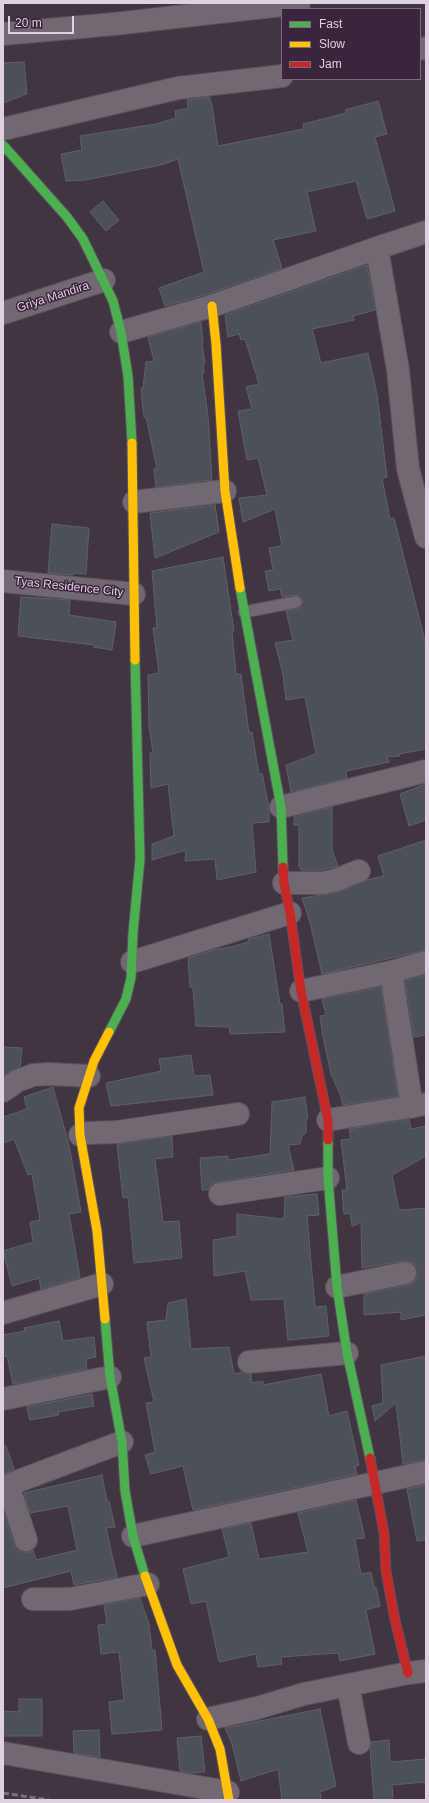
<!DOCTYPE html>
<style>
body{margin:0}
#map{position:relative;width:429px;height:1803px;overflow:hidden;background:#413542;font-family:Arial,sans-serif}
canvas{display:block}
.frame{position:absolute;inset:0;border:4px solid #dfd1e1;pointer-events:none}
.legend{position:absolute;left:281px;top:8px;width:140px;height:72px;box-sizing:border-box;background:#3b253d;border:1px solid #7d6a7f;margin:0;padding:5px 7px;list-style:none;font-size:12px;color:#dfd1e1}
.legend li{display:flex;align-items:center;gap:8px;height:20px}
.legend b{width:20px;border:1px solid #7d6a7f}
.scale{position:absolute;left:8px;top:16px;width:66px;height:18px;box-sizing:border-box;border:2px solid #dfd1e1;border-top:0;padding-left:5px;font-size:12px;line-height:14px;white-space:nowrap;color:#dfd1e1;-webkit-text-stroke:3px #3b253d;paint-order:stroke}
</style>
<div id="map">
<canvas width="429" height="1803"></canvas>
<div class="frame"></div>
<ul class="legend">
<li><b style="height:5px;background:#4caf50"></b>Fast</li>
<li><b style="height:5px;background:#ffc107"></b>Slow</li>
<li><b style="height:5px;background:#c62828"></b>Jam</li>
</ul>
<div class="scale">20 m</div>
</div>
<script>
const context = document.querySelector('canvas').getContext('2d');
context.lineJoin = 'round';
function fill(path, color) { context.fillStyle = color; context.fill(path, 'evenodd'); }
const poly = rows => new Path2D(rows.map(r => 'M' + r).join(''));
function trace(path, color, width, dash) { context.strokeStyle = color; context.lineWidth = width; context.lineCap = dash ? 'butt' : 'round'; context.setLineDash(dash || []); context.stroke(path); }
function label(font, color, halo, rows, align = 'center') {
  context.font = font + ' Arial,sans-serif'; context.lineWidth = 3; context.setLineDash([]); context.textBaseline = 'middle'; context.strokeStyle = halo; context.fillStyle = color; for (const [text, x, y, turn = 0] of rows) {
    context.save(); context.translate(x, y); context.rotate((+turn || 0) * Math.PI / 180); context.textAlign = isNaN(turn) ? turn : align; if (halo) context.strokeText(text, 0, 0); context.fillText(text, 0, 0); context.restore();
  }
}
const building = poly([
 [24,62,27,94,3,103,3,63,24,62],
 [209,97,212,105,218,146,304,129,303,124,346,113,345,110,378,101,387,134,375,137,395,211,367,219,356,181,307,192,316,231,273,240,282,268,208,294,165,306,159,288,204,272,178,159,161,165,85,180,66,181,61,154,82,150,80,136,156,124,176,118,175,111,188,108,187,100,209,97],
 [103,201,119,220,106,231,90,212,103,201],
 [367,265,375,310,353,316,354,320,312,329,321,363,368,353,377,394,387,477,382,478,390,519,394,518,426,645,426,749,399,754,400,756,387,757,389,762,346,771,347,778,291,792,286,765,316,754,305,697,286,700,283,674,275,643,293,640,286,611,300,608,303,601,298,595,282,597,280,589,269,591,265,571,273,570,269,548,282,546,275,509,243,522,239,498,267,495,258,458,247,460,238,411,252,409,246,387,259,384,245,339,241,340,239,334,228,337,225,315,367,265],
 [201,322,203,343,202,344,205,364,203,364,204,373,202,374,208,416,212,480,156,487,154,469,157,469,146,417,144,417,142,400,141,388,143,388,146,362,154,361,148,337,201,322],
 [215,505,219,532,155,558,150,513,215,505],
 [52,524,89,528,86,574,73,573,73,575,48,573,52,524],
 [223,557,234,631,232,632,236,674,241,674,249,733,252,732,259,775,262,773,269,808,269,822,252,823,256,872,217,880,215,859,185,861,186,850,152,860,152,844,174,836,168,784,151,788,150,753,153,753,149,726,148,675,159,673,153,628,157,628,152,571,223,557],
 [21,597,70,600,69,615,116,622,112,650,93,647,94,645,18,636,21,597],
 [426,784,426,820,409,826,400,794,426,784],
 [332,807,332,850,338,866,322,870,301,870,299,866,299,825,294,825,294,817,332,807],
 [426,840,426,950,322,974,310,922,302,898,339,892,367,880,384,876,378,856,426,840],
 [269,934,280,1004,282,1004,285,1032,230,1034,229,1027,196,1026,193,987,190,987,188,958,213,950,231,947,248,942,249,939,269,934],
 [426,975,426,1035,414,1037,405,981,426,975],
 [381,987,398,1096,343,1105,340,1094,331,1074,323,1037,320,1016,326,1015,322,999,381,987],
 [3,1047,22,1048,20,1067,5,1074,3,1074,3,1047],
 [191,1055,194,1076,210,1075,213,1095,111,1106,106,1083,161,1071,159,1059,191,1055],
 [53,1087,69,1145,81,1212,69,1214,80,1277,41,1289,39,1278,12,1286,3,1251,33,1242,30,1222,40,1220,32,1174,28,1175,14,1139,3,1143,3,1117,27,1109,24,1097,53,1087],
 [305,1097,308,1118,306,1119,306,1133,302,1136,300,1144,288,1145,294,1170,218,1182,212,1184,208,1190,202,1190,200,1158,228,1156,228,1160,270,1154,272,1102,305,1097],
 [409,1119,411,1129,426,1126,426,1156,392,1175,399,1210,426,1208,426,1315,401,1320,401,1312,364,1315,364,1294,408,1285,414,1282,417,1277,417,1271,414,1264,409,1261,403,1261,362,1268,361,1223,352,1226,350,1213,344,1214,342,1190,347,1190,341,1140,351,1139,349,1129,409,1119],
 [172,1136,173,1157,155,1159,163,1222,179,1221,182,1258,134,1263,128,1197,123,1198,117,1144,172,1136],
 [317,1194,319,1215,307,1216,315,1307,326,1306,329,1336,288,1340,284,1299,251,1300,245,1271,214,1276,213,1240,237,1236,237,1214,284,1219,285,1197,317,1194],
 [186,1299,191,1349,229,1347,234,1374,242,1372,251,1374,252,1383,263,1381,263,1385,321,1374,329,1416,347,1411,359,1465,355,1466,357,1474,193,1510,183,1466,151,1474,145,1455,155,1452,146,1403,154,1402,144,1358,151,1357,147,1322,166,1320,168,1303,186,1299],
 [59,1321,63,1341,94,1337,96,1357,86,1359,87,1369,13,1384,7,1356,3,1357,3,1335,25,1331,24,1328,59,1321],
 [426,1356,426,1460,403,1464,396,1403,375,1421,372,1406,383,1403,381,1365,426,1356],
 [92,1394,94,1406,58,1412,59,1415,30,1420,27,1407,92,1394],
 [3,1446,6,1446,14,1469,3,1474,3,1446],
 [102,1475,107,1501,109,1501,115,1527,106,1528,117,1577,74,1585,71,1571,3,1588,3,1510,14,1544,18,1550,23,1552,30,1552,33,1550,36,1560,77,1550,68,1506,30,1513,24,1493,102,1475],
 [426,1485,426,1540,417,1541,407,1489,426,1485],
 [356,1500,365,1538,355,1539,361,1574,371,1572,374,1587,376,1587,380,1606,366,1610,375,1654,340,1661,338,1653,281,1657,282,1664,258,1667,256,1654,219,1662,206,1601,191,1604,183,1569,229,1557,222,1529,251,1523,259,1559,308,1552,298,1513,356,1500],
 [140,1598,149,1624,152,1650,155,1650,162,1730,112,1734,109,1702,124,1700,119,1652,101,1654,98,1625,107,1624,104,1605,140,1598],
 [19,1699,42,1699,42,1736,3,1736,3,1711,19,1712,19,1699],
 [320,1709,336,1786,320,1792,321,1800,282,1800,278,1769,241,1781,232,1744,225,1728,320,1709],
 [99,1730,100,1757,74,1753,73,1731,99,1730],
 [201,1736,205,1772,190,1773,180,1771,177,1738,201,1736],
 [389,1740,390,1762,426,1759,426,1782,392,1785,393,1800,374,1800,370,1748,371,1742,389,1740]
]);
const lane = poly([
 [244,612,296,602]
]);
const street = poly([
 [3,34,114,24,299,3],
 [420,49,426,48],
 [3,129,178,88,282,76],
 [377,248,398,370,408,469,426,537],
 [3,313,104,280],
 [121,332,212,306,377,248,426,232],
 [134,502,225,491],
 [3,581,134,594],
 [281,807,426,771],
 [284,883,324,883,336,880,359,871],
 [132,962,290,913],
 [391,972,412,1107],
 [301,991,391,972,426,962],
 [3,1091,17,1081,33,1075,49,1074,89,1076],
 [328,1120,426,1104],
 [80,1135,87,1133,117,1132,238,1114],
 [220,1194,328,1178],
 [337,1287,405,1273],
 [3,1313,102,1284],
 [249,1362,347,1353],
 [3,1399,110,1377],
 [8,1485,26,1540],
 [3,1487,122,1442],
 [133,1536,426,1472],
 [33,1599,70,1599,148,1584],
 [348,1685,359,1743],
 [208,1719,257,1708,304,1694,408,1673,426,1671],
 [3,1753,228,1792]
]);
const fast = poly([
 [3,145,67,217,83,239,113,301,121,332,128,376,132,443],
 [240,588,281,807,283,867],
 [109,1032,126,999,131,978,133,933,140,859,135,660],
 [328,1140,328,1178,337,1287,347,1353,370,1458],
 [105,1319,110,1377,122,1442,125,1491,133,1536,145,1576]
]);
const slow = poly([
 [212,306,216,344,225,491,240,588],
 [132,443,135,660],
 [105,1319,97,1231,80,1135,79,1108,94,1061,109,1032],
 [145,1576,177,1665,208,1719,220,1749,229,1800]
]);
const jam = poly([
 [283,867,284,883,290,913,301,991,328,1120,328,1140],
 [370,1458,384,1533,386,1571,395,1620,408,1673]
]);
const rail = poly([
 [3,1793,49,1800]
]);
const streetNames = [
 ["Griya Mandira",53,297,-18],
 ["Tyas Residence City",69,587,6]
];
fill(building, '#4c5159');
trace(building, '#5f6068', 1);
trace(lane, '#5c515d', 13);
trace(street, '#5c515d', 24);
trace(fast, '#5c515d', 11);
trace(slow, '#5c515d', 11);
trace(jam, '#5c515d', 11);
trace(lane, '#726872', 11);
trace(street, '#726872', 22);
trace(fast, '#4caf50', 9);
trace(slow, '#ffc107', 9);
trace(jam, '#c62828', 9);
trace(rail, '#7a717a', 3, [6, 3]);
label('12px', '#dfd1e1', '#3b253d', streetNames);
</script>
